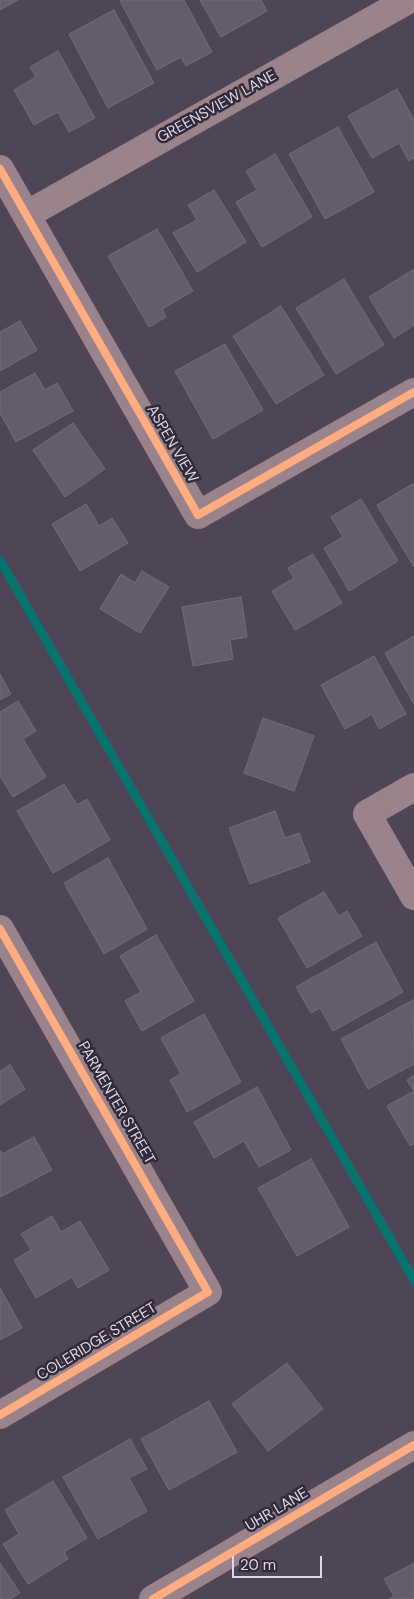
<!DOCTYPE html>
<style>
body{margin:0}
#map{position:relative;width:414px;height:1599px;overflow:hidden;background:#4e4657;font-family:"DM Sans",sans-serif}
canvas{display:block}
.scale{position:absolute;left:232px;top:1556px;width:90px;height:22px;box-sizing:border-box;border:2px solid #dfd7e9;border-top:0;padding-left:6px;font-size:15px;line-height:18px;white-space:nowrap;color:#dfd7e9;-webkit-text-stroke:4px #312a38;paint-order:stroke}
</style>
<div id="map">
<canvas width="414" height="1599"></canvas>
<div class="scale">20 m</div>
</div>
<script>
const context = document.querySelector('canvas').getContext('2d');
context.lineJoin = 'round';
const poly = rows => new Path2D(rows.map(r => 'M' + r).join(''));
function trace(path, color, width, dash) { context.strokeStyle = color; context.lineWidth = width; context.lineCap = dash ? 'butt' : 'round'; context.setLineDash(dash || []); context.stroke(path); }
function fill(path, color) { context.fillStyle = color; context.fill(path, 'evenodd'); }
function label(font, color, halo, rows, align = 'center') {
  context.font = font + ' "DM Sans",sans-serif'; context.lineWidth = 5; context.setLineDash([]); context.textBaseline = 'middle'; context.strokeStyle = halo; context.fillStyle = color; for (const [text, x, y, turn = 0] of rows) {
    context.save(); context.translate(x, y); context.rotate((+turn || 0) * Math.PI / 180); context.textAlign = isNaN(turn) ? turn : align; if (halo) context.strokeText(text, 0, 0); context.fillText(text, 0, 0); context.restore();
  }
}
const stream = poly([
 [0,560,414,1280]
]);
const building = poly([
 [0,0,18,0,0,10,0,0],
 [122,0,184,0,212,52,186,66,181,57,157,70,120,1,122,0],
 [200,0,261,0,267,11,221,37,200,0],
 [114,10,154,83,108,108,69,34,114,10],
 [58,51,95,118,69,132,58,112,34,125,14,90,36,77,30,67,58,51],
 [397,89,414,120,414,158,409,161,399,143,372,158,348,116,397,89],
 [338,127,374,192,325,219,289,154,338,127],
 [275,154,312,217,262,247,236,202,257,190,246,171,275,154],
 [214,190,246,242,197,272,173,233,197,220,188,205,214,190],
 [157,229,193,291,162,309,166,317,149,327,108,256,157,229],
 [414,269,414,325,394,338,369,297,414,269],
 [344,279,384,345,336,374,296,308,344,279],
 [281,306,324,375,276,404,233,336,281,306],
 [20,321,37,350,0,371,0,332,20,321],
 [225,344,263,410,213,439,175,371,225,344],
 [35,373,45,390,57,383,73,411,16,442,0,413,0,392,35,373],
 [73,423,105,469,65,497,33,450,73,423],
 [414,483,414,567,377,505,414,483],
 [361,499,398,561,349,591,324,548,343,537,331,517,361,499],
 [86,504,99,526,112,518,128,543,80,571,52,524,86,504],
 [313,554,342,603,295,630,272,591,294,578,288,568,313,554],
 [142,571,169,587,140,633,100,609,121,574,135,583,142,571],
 [241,597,247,637,230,640,233,659,193,666,182,607,241,597],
 [414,636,414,704,385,653,414,636],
 [374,656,406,714,379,729,372,714,345,729,321,685,374,656],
 [0,674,11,694,0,700,0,674],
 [18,701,36,731,23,739,46,777,13,797,0,776,0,712,18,701],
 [263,718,314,736,294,791,244,773,263,718],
 [64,784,77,805,87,799,110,840,53,873,17,811,64,784],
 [275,811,285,838,299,833,310,862,250,884,229,828,275,811],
 [108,858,147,929,104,954,64,883,108,858],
 [324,892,339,916,347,911,362,936,307,968,278,918,324,892],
 [156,935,194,1001,142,1031,125,1001,141,992,120,956,156,935],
 [376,942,403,992,333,1031,320,1008,311,1013,296,987,376,942],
 [413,1000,414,1064,368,1089,341,1039,413,1000],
 [204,1014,241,1082,187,1112,170,1080,181,1074,161,1038,204,1014],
 [10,1065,25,1089,0,1105,0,1071,10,1065],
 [414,1075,414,1144,410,1146,387,1106,414,1091,407,1080,414,1075],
 [257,1087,291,1150,259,1167,244,1141,214,1158,194,1122,257,1087],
 [34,1137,52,1170,0,1197,0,1150,2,1154,34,1137],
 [311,1159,349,1227,297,1256,258,1188,311,1159],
 [52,1216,61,1232,80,1221,109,1270,78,1288,72,1277,36,1298,14,1260,31,1250,21,1234,52,1216],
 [0,1288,22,1328,0,1340,0,1288],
 [287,1363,323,1409,268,1451,232,1404,287,1363],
 [209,1401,237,1452,169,1490,141,1439,209,1401],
 [130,1439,147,1469,129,1478,147,1511,98,1539,63,1477,130,1439],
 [53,1481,87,1538,64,1552,68,1559,28,1584,3,1544,19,1534,5,1510,53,1481],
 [0,1563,20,1593,10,1599,0,1599,0,1563],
 [414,1563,414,1599,389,1599,394,1596,384,1579,414,1563]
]);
const minor = poly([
 [0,169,198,515,414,392],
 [26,215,408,0],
 [414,787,367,814,414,896],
 [0,929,208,1292,0,1415]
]);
const tertiary = poly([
 [153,1599,414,1445]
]);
const cycleway = poly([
 [0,169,198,515,414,392],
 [0,929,208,1292,0,1415],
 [153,1599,414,1445]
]);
const streetNames = [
 ["GREENSVIEW LANE",217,107,-29],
 ["ASPEN VIEW",172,444,60],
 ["PARMENTER STREET",116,1103,60],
 ["COLERIDGE STREET",97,1342,-31],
 ["UHR LANE",277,1510,-31]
];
trace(stream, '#08746e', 9);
fill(building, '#635c6a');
trace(building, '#726b79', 1);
trace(minor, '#9a838b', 28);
trace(tertiary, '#9a838b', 28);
trace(cycleway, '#ffac80', 8);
label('15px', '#dfd7e9', '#312a38', streetNames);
</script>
